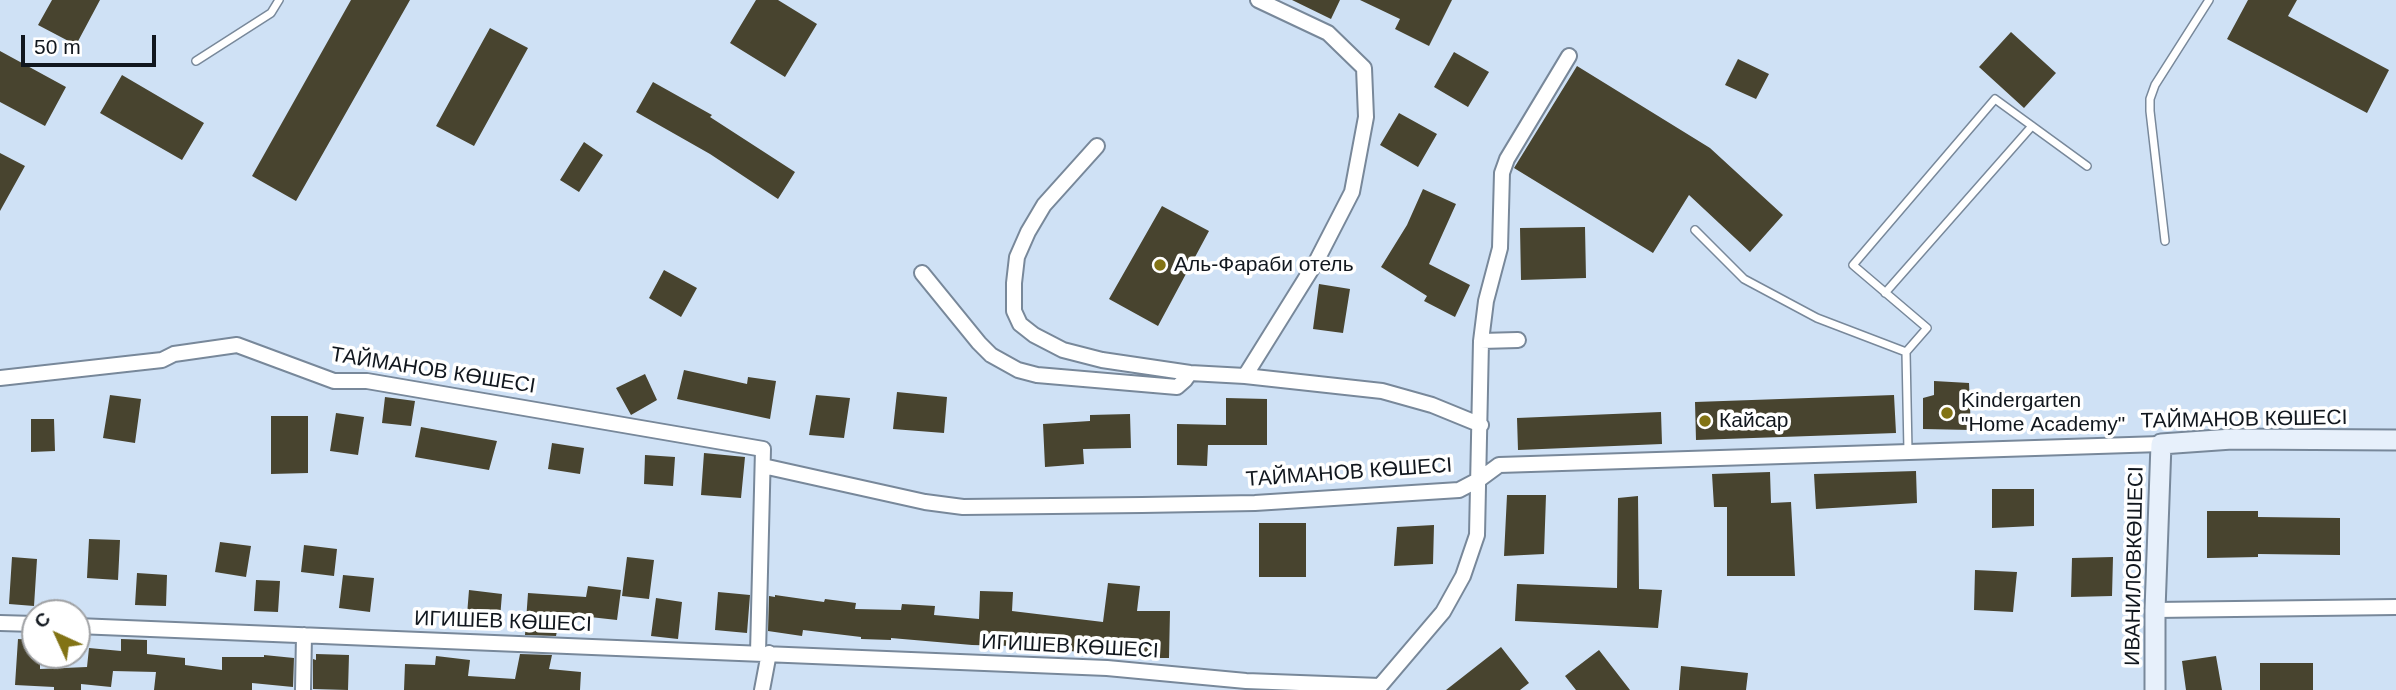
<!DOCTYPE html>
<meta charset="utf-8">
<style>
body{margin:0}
#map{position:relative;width:2396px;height:690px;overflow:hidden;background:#cfe1f5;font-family:Arial,sans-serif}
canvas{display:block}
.north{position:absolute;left:21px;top:599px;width:70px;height:70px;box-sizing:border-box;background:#fff;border:2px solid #a0a2a5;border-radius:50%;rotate:315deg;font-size:19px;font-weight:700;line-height:28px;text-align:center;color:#11171e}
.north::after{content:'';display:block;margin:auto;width:24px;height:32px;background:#827315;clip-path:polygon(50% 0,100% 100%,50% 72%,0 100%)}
.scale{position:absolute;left:21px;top:35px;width:135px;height:32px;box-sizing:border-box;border:4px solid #11171e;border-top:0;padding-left:9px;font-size:21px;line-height:24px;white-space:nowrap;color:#11171e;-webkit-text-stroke:5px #fff;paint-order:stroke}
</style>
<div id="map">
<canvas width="2396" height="690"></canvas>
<div class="north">С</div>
<div class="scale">50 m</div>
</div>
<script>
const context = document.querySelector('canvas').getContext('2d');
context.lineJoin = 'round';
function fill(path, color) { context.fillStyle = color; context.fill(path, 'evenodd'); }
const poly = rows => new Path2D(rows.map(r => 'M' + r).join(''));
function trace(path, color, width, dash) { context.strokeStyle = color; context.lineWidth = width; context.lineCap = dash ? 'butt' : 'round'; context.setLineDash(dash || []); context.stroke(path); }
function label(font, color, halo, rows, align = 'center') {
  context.font = font + ' Arial,sans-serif'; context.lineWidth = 7; context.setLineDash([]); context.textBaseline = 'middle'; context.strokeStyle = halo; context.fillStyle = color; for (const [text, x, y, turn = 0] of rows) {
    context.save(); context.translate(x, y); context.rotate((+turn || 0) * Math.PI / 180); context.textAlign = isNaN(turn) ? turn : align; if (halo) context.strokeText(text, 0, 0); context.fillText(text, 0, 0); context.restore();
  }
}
const building = poly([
 [52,0,100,0,76,45,38,25],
 [351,0,410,0,296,201,252,176],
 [756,0,778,0,817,24,785,77,730,43],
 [1292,0,1340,0,1331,19],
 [1360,0,1452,0,1429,46,1395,29,1400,19],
 [2248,0,2297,0,2288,16,2389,70,2367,113,2227,39],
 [490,28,528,48,474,146,436,126],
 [2011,32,2056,73,2024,108,1979,67],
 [0,51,66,87,45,126,0,102],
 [1454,52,1489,72,1468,107,1434,87],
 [1738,59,1769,74,1756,99,1725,85],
 [1577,66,1710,148,1783,215,1750,252,1689,195,1653,253,1514,168],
 [122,75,204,123,182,160,100,113],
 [653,82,712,115,710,117,795,172,778,199,710,154,636,112],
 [1399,113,1437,134,1418,167,1380,145],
 [584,142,603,155,579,192,560,180],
 [0,153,25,166,0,211],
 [1423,189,1456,204,1429,264,1470,285,1455,317,1424,301,1427,296,1381,267,1407,225],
 [1162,206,1209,231,1158,326,1109,299],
 [1585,227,1586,278,1521,280,1520,228],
 [664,270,697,288,681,317,649,298],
 [1319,284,1350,289,1343,333,1313,329],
 [684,370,747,384,748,377,776,381,770,419,677,399],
 [645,374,657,400,631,415,616,388],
 [1934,381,1969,383,1971,430,1923,429,1923,398,1934,395],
 [897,392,947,397,944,433,893,429],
 [110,395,141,399,135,443,103,438],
 [816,395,850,398,844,438,809,435],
 [1894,395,1896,433,1696,440,1695,402],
 [385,397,415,401,411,426,382,423],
 [1226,398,1267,399,1267,445,1208,445,1207,466,1177,465,1177,424,1226,425],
 [1661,412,1662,444,1518,450,1517,418],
 [336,413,364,417,358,455,330,451],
 [1130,414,1131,448,1083,449,1084,464,1045,467,1043,424,1090,421,1090,415],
 [271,416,308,416,308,473,271,474],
 [31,419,54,419,55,451,31,452],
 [421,427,497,441,489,470,415,457],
 [552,443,584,448,580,474,548,469],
 [704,453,745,457,741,498,701,495],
 [645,455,675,457,673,486,644,484],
 [1916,471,1917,503,1816,509,1814,474],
 [1770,472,1771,503,1791,502,1795,576,1727,576,1727,507,1714,507,1712,474],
 [1992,489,2034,489,2034,526,1992,528],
 [1507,495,1546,495,1544,554,1504,556],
 [1638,496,1639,589,1662,590,1658,628,1515,621,1517,584,1617,588,1618,498],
 [2207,511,2258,511,2258,517,2340,518,2340,555,2258,554,2258,557,2207,558],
 [1259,523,1306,523,1306,577,1259,577],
 [1434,525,1433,564,1394,566,1397,527],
 [89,539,120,540,118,580,87,578],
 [220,542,251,546,246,577,215,572],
 [304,545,337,549,334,576,301,572],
 [12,557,37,559,34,606,9,604],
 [627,557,654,560,649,599,622,596],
 [2113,557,2112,596,2071,597,2072,558],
 [1975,570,2017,572,2013,612,1974,610],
 [137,573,167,575,166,606,135,605],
 [343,575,374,578,370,612,339,608],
 [256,580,280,581,278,612,254,611],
 [1108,583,1140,586,1137,611,1170,611,1169,658,1144,658,1144,650,1094,645,1093,654,1011,643,1011,646,972,645,891,638,891,640,861,639,861,637,803,630,802,636,768,631,769,596,775,597,775,595,824,602,825,599,856,603,855,609,901,610,902,604,935,606,934,615,979,619,980,591,1013,592,1012,611,1103,622],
 [588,586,621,590,617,620,563,614,562,631,557,631,556,636,525,635,528,593,586,597],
 [469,590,502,594,500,618,467,615],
 [718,592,750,595,747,633,715,630],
 [656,598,682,602,678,639,651,636],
 [18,639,35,640,35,655,40,655,40,669,87,667,89,648,121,651,121,639,147,640,147,654,185,658,185,665,222,670,222,657,264,657,264,655,294,658,293,687,252,683,252,690,154,690,156,672,113,671,111,687,81,684,81,690,54,690,54,687,15,685],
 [1501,647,1529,683,1520,690,1446,690],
 [1599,650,1630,690,1576,690,1565,676],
 [316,654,349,655,348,690,313,689,313,659,316,660],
 [520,654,552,655,549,669,581,672,580,690,404,690,405,664,435,665,436,656,470,660,468,676,515,679],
 [2216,656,2222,690,2186,690,2182,661],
 [2260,663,2313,663,2313,690,2260,690],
 [1681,666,1748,673,1746,690,1679,690]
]);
const lane = poly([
 [196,61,271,13,279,0],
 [1695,230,1744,279,1817,318,1906,352],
 [2165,241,2150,111,2150,99,2155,85,2209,0],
 [1885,293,2032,126],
 [1908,451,1906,352,1927,328,1853,265,1995,99,2087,166]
]);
const street = poly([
 [1097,146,1044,205,1028,232,1017,257,1014,283,1014,311,1020,324,1034,335,1063,350,1102,360,1190,373,1245,376,1382,391,1432,405,1481,425],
 [922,273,979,343,991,355,1018,370,1037,375,1177,387,1185,380,1190,373],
 [1481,341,1518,340],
 [1245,376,1316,262,1352,192,1366,117,1364,68,1328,33,1258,0],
 [0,378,162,360,174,354,237,345,334,381,367,381,763,449,758,653],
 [763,466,925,502,963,507,1142,505,1255,503,1459,490,1480,479,1499,465,2161,444],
 [2155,610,2396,607],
 [0,623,35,624],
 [77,626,1107,668,1246,681,1380,686,1443,612,1463,576,1477,535,1481,341,1486,301,1500,248,1502,173,1507,159,1569,56],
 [303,690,304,635],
 [762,690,769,653]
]);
const secondary = poly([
 [2155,690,2155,610,2161,444,2232,439,2396,440]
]);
const markers = [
 [1160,265,7,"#827315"],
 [1947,413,7,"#827315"],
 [1705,421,7,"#827315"]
];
const poiNames = [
 ["Аль-Фараби отель",1174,265],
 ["Kindergarten",1961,401],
 ["\"Home Academy\"",1961,425],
 ["Кайсар",1719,421]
];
const streetNames = [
 ["ТАЙМАНОВ КӨШЕСІ",433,371,9],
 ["ТАЙМАНОВ КӨШЕСІ",2244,420,-1],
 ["ТАЙМАНОВ КӨШЕСІ",1349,473,-4],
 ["ИВАНИЛОВКӨШЕСІ",2135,566,-89],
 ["ИГИШЕВ КӨШЕСІ",503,622,2],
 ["ИГИШЕВ КӨШЕСІ",1070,647,3]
];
fill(building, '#48442f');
trace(lane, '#78889a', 10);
trace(street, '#78889a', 18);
trace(secondary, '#78889a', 23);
trace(lane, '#fff', 7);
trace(street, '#fff', 14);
trace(secondary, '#e7f0fb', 19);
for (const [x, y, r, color] of markers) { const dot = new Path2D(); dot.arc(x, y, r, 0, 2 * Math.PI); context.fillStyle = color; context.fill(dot); trace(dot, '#fff', 2.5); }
label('21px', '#11171e', '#fff', poiNames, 'left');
label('21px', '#11171e', '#fff', streetNames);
</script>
